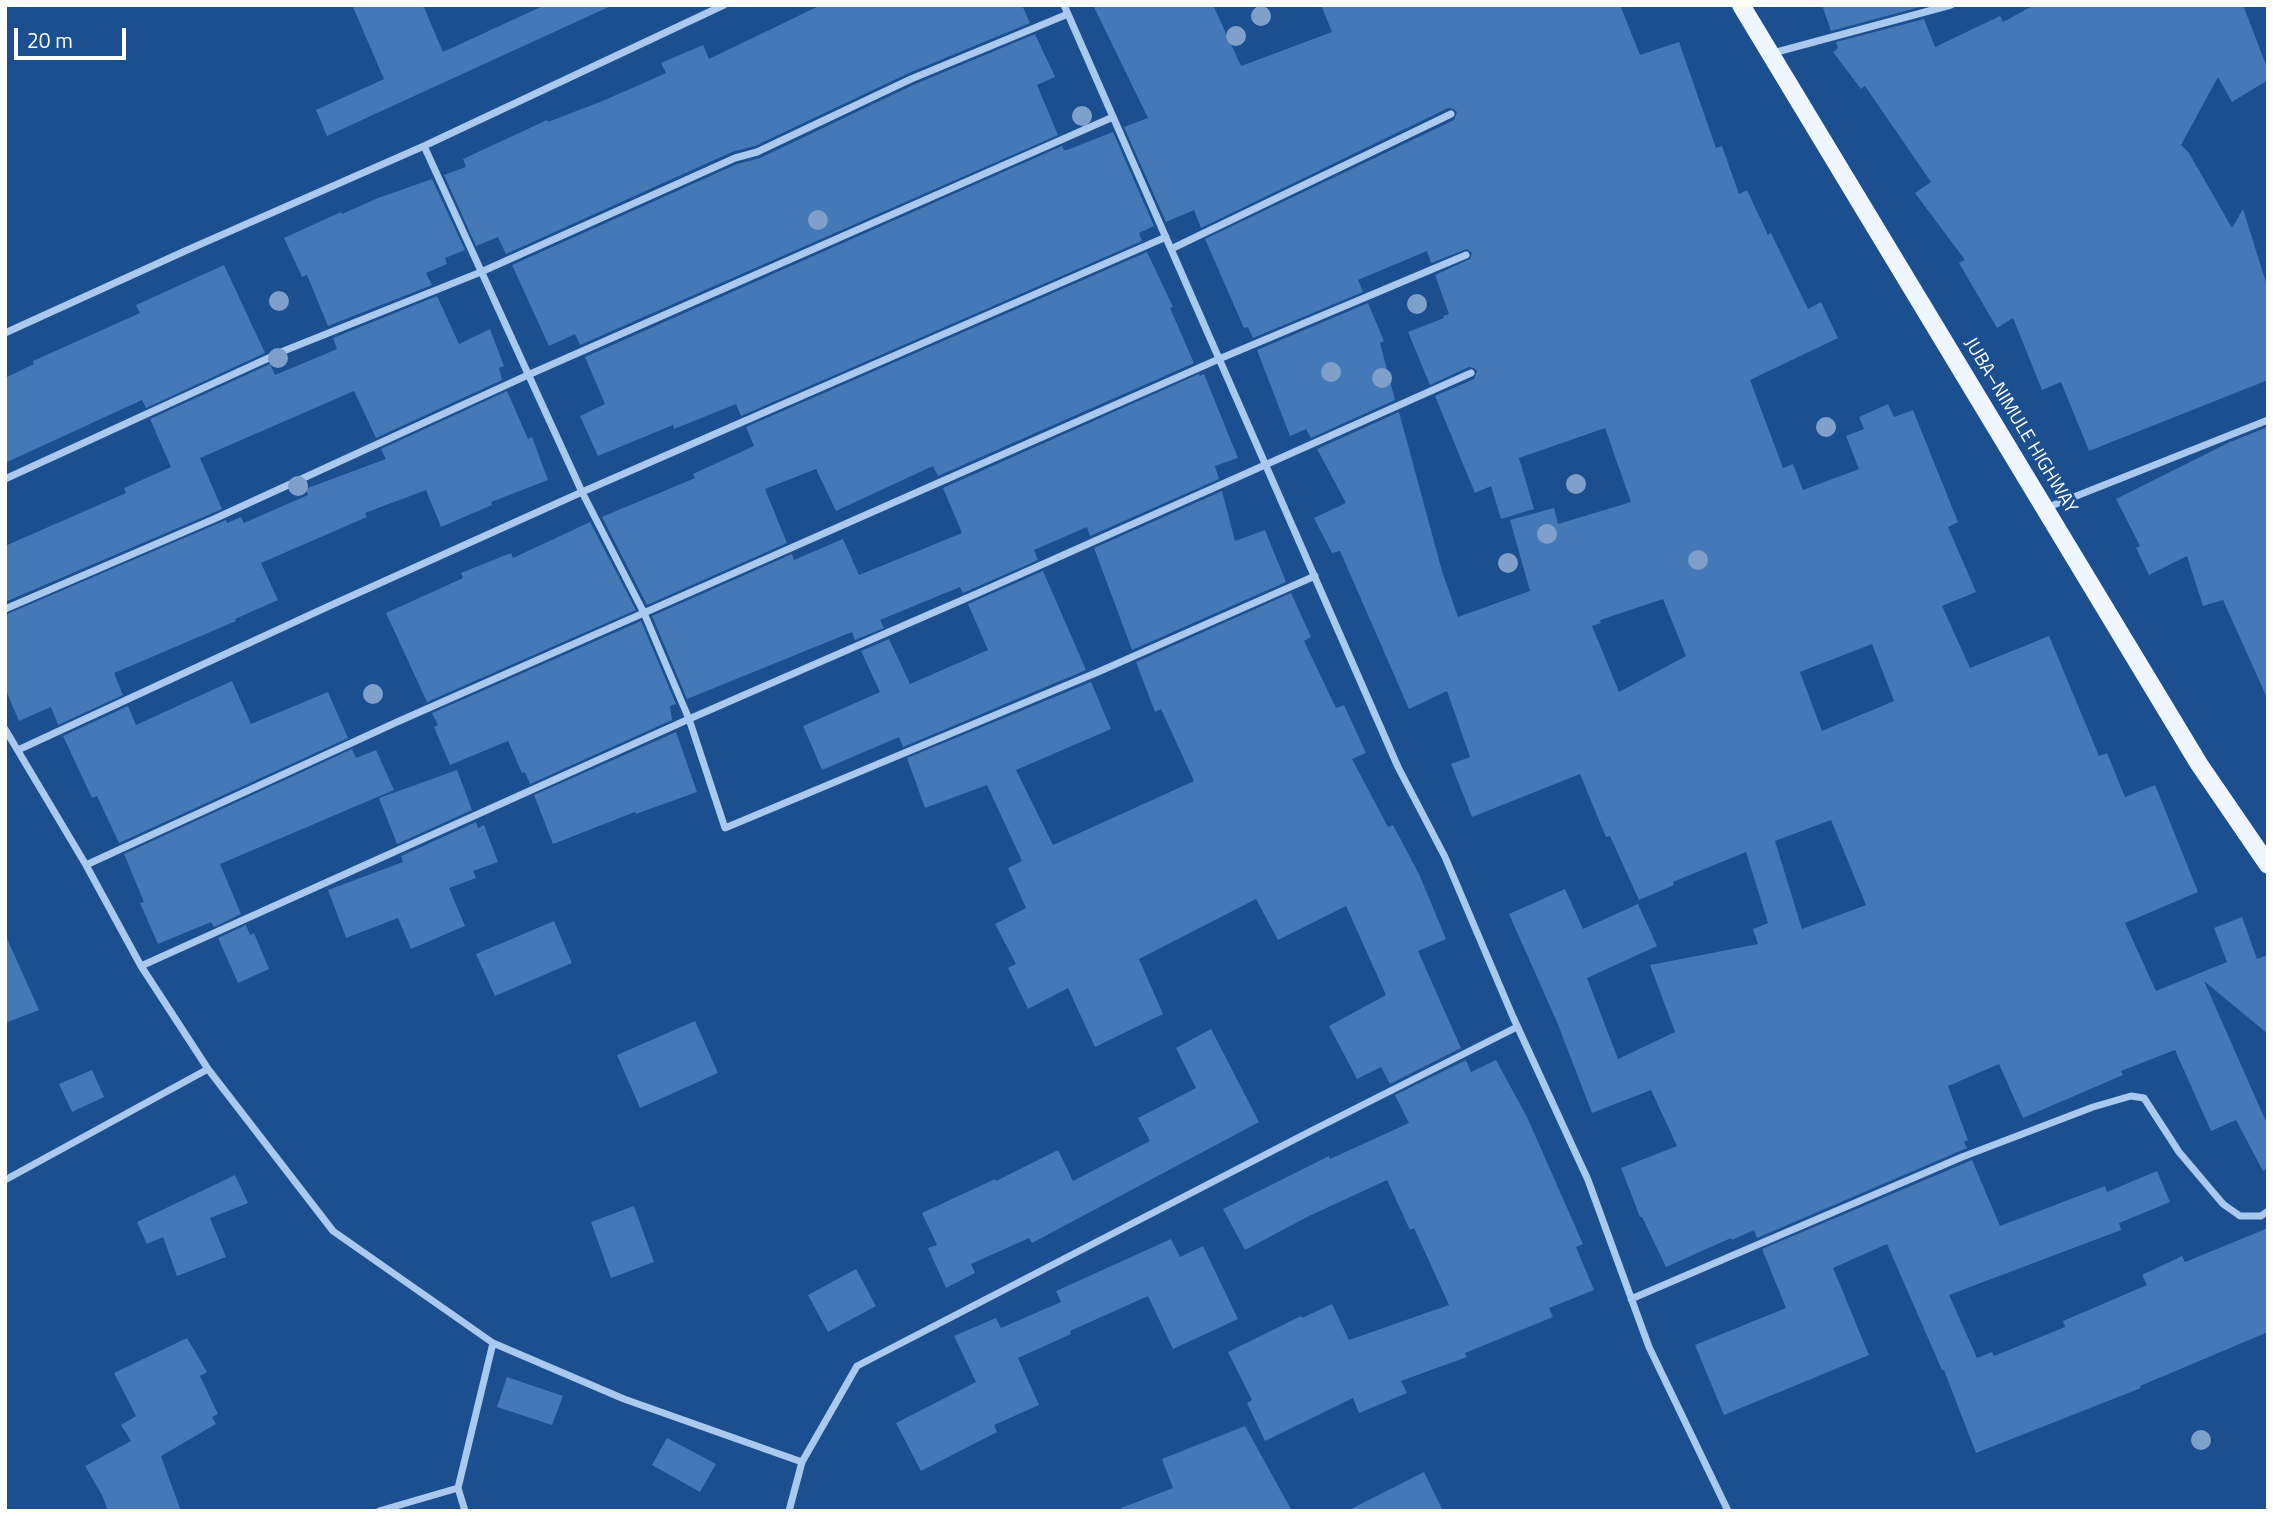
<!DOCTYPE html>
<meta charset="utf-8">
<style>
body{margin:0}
#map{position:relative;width:2273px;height:1516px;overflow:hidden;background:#1b4f8f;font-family:"Titillium Web",sans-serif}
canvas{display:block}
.frame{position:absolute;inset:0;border:7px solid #fff;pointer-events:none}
.scale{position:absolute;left:14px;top:28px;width:112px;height:32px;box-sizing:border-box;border:4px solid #fff;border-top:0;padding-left:9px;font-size:21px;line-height:24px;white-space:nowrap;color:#fff;-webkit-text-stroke:5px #1b4f8f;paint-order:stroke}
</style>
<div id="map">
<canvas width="2273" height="1516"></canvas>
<div class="frame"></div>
<div class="scale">20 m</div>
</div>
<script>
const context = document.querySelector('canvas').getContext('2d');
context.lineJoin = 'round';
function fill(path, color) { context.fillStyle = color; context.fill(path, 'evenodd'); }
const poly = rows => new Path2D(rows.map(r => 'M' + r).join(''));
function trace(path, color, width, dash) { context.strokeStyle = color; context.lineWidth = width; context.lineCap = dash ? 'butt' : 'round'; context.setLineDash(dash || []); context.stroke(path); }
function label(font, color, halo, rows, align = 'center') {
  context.font = font + ' "Titillium Web",sans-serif'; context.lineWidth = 5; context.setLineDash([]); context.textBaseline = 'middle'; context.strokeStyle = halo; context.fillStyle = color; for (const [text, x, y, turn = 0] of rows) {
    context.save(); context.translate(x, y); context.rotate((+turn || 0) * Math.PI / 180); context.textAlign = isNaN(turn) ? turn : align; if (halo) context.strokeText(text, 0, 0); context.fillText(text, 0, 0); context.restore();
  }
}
const building = poly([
 [352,5,423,5,443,52,545,5,613,5,327,136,316,110,384,79],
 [821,5,1022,5,1030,23,909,73,755,146,732,152,506,254,498,237,476,246,444,175,466,167,463,159,547,120,548,122,605,100,666,73,661,63,703,45,709,59],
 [1093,5,1213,5,1241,66,1332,32,1321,5,1620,5,1640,55,1679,42,1716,148,1722,146,1739,194,1747,190,1768,235,1771,233,1808,309,1821,302,1838,338,1750,380,1783,468,1793,464,1803,490,1859,469,1846,436,1864,429,1859,417,1888,404,1894,417,1913,410,1958,522,1948,527,1976,592,1942,606,1970,668,2049,636,2099,756,2107,753,2125,797,2155,785,2198,892,2125,923,2156,991,2227,962,2214,928,2242,917,2257,959,2268,955,2268,1034,2204,981,2268,1126,2268,1168,2263,1171,2236,1120,2211,1131,2175,1050,2121,1071,2123,1075,2023,1118,1999,1064,1948,1086,1968,1140,1964,1142,1967,1148,1757,1238,1754,1230,1732,1240,1731,1238,1666,1267,1642,1217,1640,1217,1621,1168,1677,1146,1651,1090,1592,1113,1557,1022,1509,914,1565,889,1583,929,1638,904,1657,946,1587,978,1618,1059,1675,1032,1650,965,1758,944,1753,929,1768,923,1746,852,1673,882,1674,885,1639,900,1610,836,1606,837,1580,774,1472,817,1451,764,1470,757,1447,691,1409,709,1340,551,1332,553,1314,518,1346,503,1317,449,1399,412,1442,571,1458,617,1530,591,1510,520,1554,508,1558,524,1631,502,1605,428,1519,458,1534,509,1501,519,1491,486,1475,493,1435,396,1474,379,1477,371,1474,368,1469,367,1430,385,1408,332,1444,318,1443,316,1449,314,1435,275,1470,259,1472,253,1467,249,1431,263,1427,251,1358,280,1363,292,1253,338,1248,327,1244,328,1205,239,1454,120,1457,112,1454,109,1448,108,1201,228,1194,210,1166,222,1124,127,1148,118],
 [1663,599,1686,656,1619,692,1592,626,1601,623,1600,620],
 [1872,644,1894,701,1822,731,1800,672],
 [1831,820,1866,905,1802,929,1775,841],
 [1822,5,1919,5,1920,7,1831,31],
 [2034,5,2243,5,2268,70,2268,80,2232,102,2218,77,2181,145,2189,153,2232,228,2243,209,2268,289,2268,380,2089,451,2061,382,2042,390,2013,318,1997,328,1959,263,1965,260,1915,193,1931,182,1865,86,1861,89,1833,52,1838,48,1836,42,1924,19,1935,47,2000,16,2003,22],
 [1035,34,1055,77,1037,85,1058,135,580,345,575,334,549,346,512,265,737,164,760,158,913,85],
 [1113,132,1154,226,1139,233,1142,241,741,416,736,404,674,429,673,425,598,456,580,416,605,404,585,357,1062,146,1064,150,1067,150],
 [432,179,465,250,445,258,447,264,426,273,432,285,328,326,307,275,302,277,284,238,341,212,342,214,378,198],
 [1147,252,1173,307,1170,308,1194,363,938,476,933,466,836,511,816,469,765,489,787,543,647,605,602,517,695,478,693,474,754,446,746,427],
 [224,265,265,353,146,408,142,400,5,463,5,378,34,364,33,361,140,313,136,305],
 [437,296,459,344,490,329,504,366,499,368,502,380,376,438,354,391,200,458,222,509,5,602,5,546,126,493,124,488,171,467,150,419,270,364,275,375,337,349,333,338],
 [1368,303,1384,341,1380,343,1395,400,1311,438,1306,429,1290,436,1257,350],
 [1199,374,1200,376,1204,374,1238,458,1215,466,1219,479,1090,536,1087,527,1034,550,1038,560,963,593,960,587,880,620,884,628,855,640,852,632,687,699,652,616,792,554,794,560,843,539,859,575,962,533,943,488],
 [507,391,528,439,532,437,548,480,491,502,492,505,441,527,426,490,365,513,367,517,261,563,278,600,235,619,236,621,114,673,123,695,58,725,51,707,19,721,5,688,5,615,226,520,227,523,241,517,244,523,308,495,305,489,386,459,381,449],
 [2268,427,2268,700,2223,600,2203,606,2187,556,2149,575,2136,548,2140,546,2116,499,2230,442],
 [1222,491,1235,541,1265,530,1286,582,1132,650,1094,548],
 [590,522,636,610,427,702,386,613,463,578,461,573,511,553,513,558],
 [1043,571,1086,670,903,747,899,737,822,770,803,726,880,692,861,651,889,639,910,684,988,650,968,604],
 [1291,593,1311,637,1304,641,1336,708,1344,705,1366,753,1352,759,1388,827,1393,825,1419,874,1446,939,1418,951,1461,1048,1390,1084,1381,1067,1357,1079,1329,1026,1386,995,1346,906,1278,940,1256,899,1139,959,1163,1014,1095,1047,1068,988,1028,1009,1008,968,1016,964,995,924,1026,908,1008,868,1022,861,987,785,925,808,907,758,1091,682,1111,729,1016,770,1053,845,1194,781,1161,709,1155,712,1136,662],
 [641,621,676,704,670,706,672,720,530,784,525,772,522,773,508,741,450,765,434,727,438,725,432,713],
 [232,681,251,724,328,692,348,738,119,843,97,796,92,798,63,736,128,706,136,725],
 [676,732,697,792,636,814,635,812,553,844,534,795],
 [352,749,356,758,376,750,394,790,220,864,241,914,214,927,211,922,158,944,140,903,144,902,124,854],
 [457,770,472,810,397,844,379,798],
 [476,822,478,828,484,825,498,862,473,871,476,878,449,888,465,926,411,949,398,918,346,938,328,890,403,862,401,856],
 [554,921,572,963,495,996,476,954],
 [246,925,250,935,254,933,269,969,238,983,218,938],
 [5,934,39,1010,5,1023],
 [695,1021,718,1073,640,1108,617,1055],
 [1211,1029,1259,1122,1032,1243,1029,1238,971,1264,975,1273,946,1288,928,1248,937,1245,922,1213,995,1179,996,1181,1058,1150,1073,1181,1150,1141,1138,1118,1196,1088,1176,1048],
 [1466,1060,1471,1072,1496,1060,1527,1117,1583,1244,1576,1247,1594,1290,1549,1308,1553,1317,1465,1353,1467,1357,1401,1381,1407,1393,1359,1413,1353,1398,1265,1441,1247,1403,1252,1400,1228,1352,1301,1316,1302,1318,1332,1304,1349,1340,1449,1305,1414,1228,1410,1230,1387,1180,1307,1217,1245,1250,1223,1209,1329,1156,1330,1159,1409,1123,1395,1095],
 [92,1070,104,1097,72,1112,59,1084],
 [1972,1160,2000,1226,2105,1186,2107,1192,2157,1171,2170,1202,2119,1223,2121,1230,1949,1295,1977,1358,1992,1352,1994,1356,2065,1327,2063,1321,2147,1285,2142,1275,2182,1256,2185,1262,2268,1228,2268,1332,2140,1386,2141,1388,1976,1453,1944,1370,1942,1370,1887,1244,1833,1268,1869,1355,1724,1415,1695,1345,1786,1308,1762,1249],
 [235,1175,248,1203,210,1218,226,1257,177,1276,163,1237,147,1244,137,1222],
 [634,1206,654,1262,611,1278,591,1222],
 [1171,1239,1180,1257,1203,1246,1238,1319,1173,1349,1148,1296,1070,1331,1071,1334,1018,1358,1039,1405,994,1425,997,1432,921,1471,896,1423,976,1382,954,1336,996,1318,1001,1328,1061,1302,1056,1291],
 [856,1269,876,1306,828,1332,808,1295],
 [187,1338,207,1372,200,1376,218,1414,212,1417,216,1424,161,1456,181,1511,108,1511,102,1495,85,1466,131,1441,121,1425,136,1416,114,1373],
 [507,1377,563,1396,552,1425,497,1407],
 [1245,1426,1292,1511,1121,1511,1121,1508,1173,1488,1162,1459],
 [667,1438,716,1464,700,1492,652,1465],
 [1424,1472,1443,1511,1347,1511]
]);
const street = poly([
 [1064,5,1398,767,1445,857,1513,1017,1588,1180,1649,1347,1728,1511],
 [1773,53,1951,5],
 [424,146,582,492,644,613,689,719,725,828,1098,672,1315,576],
 [1171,249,1451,114],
 [5,333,185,251,424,146,724,5],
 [5,479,286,350,481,272,735,158,757,152,911,79,1068,14],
 [2046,508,2268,420],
 [5,609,214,519,528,375,1113,117],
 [5,729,86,865,141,966,208,1069,333,1231,493,1343,624,1399,802,1462],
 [18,750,327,607,582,492,1166,237],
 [86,865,397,722,904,498,1219,359,1466,255],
 [141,966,689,719,976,594,1471,373],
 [5,1180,208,1069],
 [1631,1299,1962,1157,2093,1107,2131,1096,2144,1098,2179,1152,2223,1204,2240,1216,2261,1216,2268,1211],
 [379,1511,458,1488],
 [465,1511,458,1488,493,1343],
 [789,1511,802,1462,857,1366,1309,1132,1517,1027]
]);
const primary = poly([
 [1741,5,2199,764,2268,865]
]);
const trees = [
 [1261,16],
 [1236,36],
 [1082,116],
 [818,220],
 [279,301],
 [1417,304],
 [278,358],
 [1331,372],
 [1382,378],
 [1826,427],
 [1576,484],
 [298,486],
 [1547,534],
 [1698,560],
 [1508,563],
 [373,694],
 [2201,1440]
];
const streetNames = [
 ["JUBA–NIMULE HIGHWAY",2020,426,59]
];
fill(building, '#4478b7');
trace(street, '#a9c9ee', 7);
trace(primary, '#f0f6ff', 18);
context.fillStyle = '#7ea0ca';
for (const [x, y] of trees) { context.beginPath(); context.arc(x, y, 10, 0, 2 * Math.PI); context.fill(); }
label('19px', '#fff', '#1b4f8f', streetNames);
</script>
